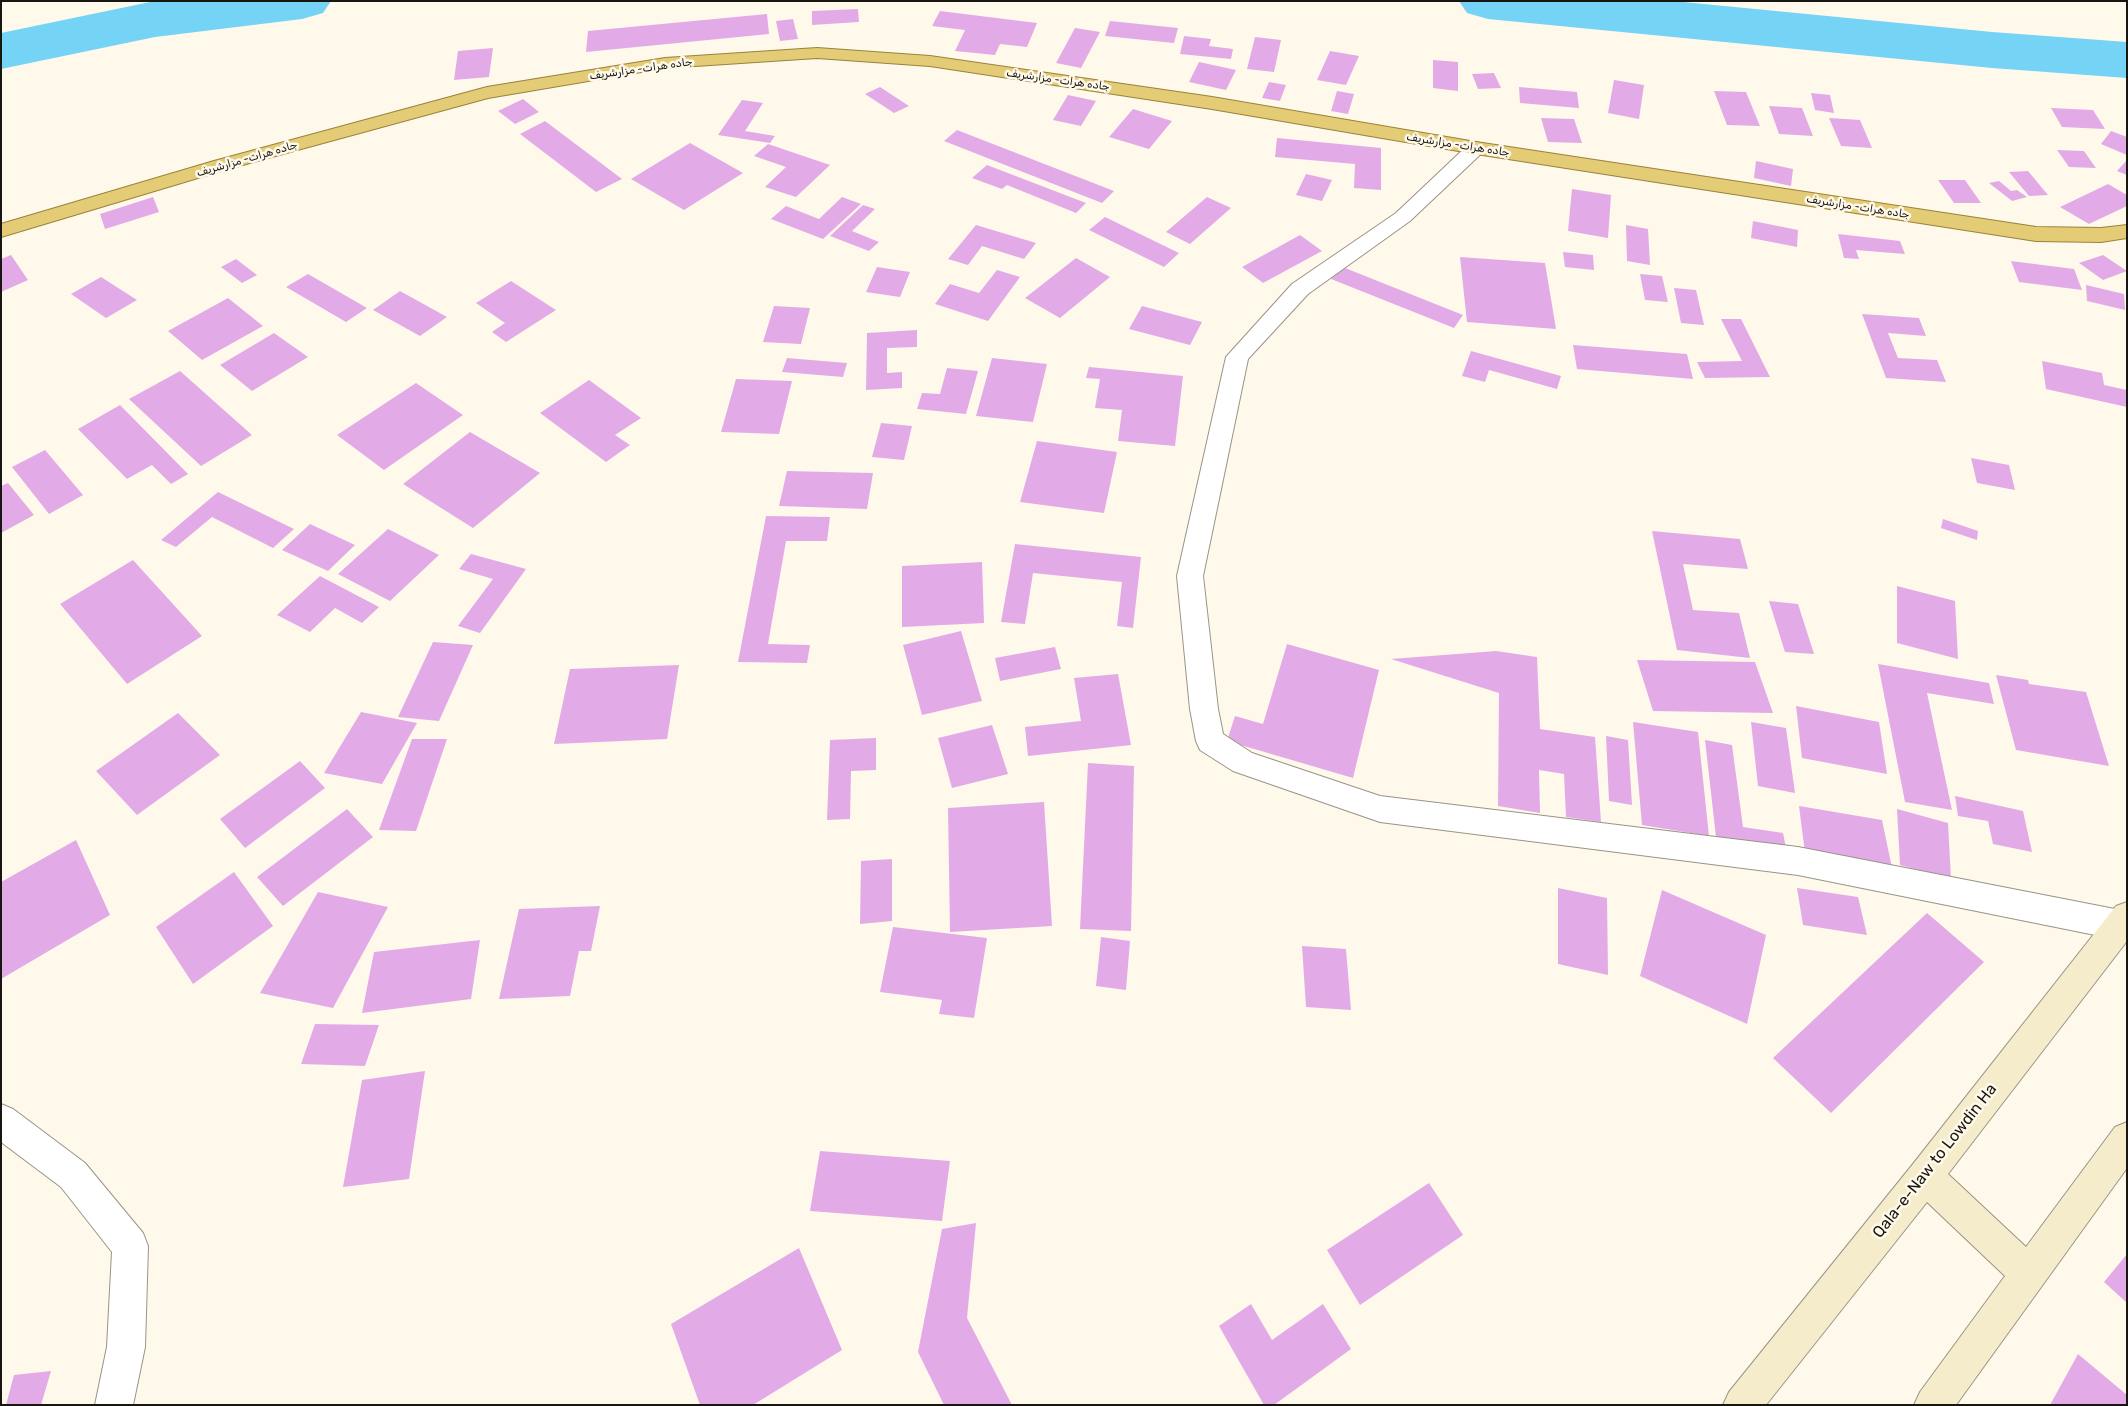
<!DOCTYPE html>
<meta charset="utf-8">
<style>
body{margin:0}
#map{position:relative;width:2128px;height:1406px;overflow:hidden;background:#fef9ea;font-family:Rubik,sans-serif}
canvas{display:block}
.frame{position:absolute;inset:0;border:2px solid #181611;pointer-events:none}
</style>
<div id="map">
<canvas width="2128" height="1406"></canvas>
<div class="frame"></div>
</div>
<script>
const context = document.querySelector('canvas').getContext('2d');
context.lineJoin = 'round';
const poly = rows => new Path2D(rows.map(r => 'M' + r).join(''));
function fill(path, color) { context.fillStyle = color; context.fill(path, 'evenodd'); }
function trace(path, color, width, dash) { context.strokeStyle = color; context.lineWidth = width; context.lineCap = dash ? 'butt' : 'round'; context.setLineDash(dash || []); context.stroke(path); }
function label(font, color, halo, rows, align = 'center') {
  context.font = font + ' Rubik,"Noto Naskh Arabic",sans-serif'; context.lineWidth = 5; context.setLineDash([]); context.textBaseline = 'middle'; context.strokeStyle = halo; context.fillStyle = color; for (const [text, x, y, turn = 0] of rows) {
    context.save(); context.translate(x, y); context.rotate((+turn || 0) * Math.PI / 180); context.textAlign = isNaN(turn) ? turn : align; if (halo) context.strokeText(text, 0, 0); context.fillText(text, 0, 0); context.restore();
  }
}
const river = poly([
 [155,1,331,1,323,13,302,19,155,37,1,69,1,33,155,1],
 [1459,1,1673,1,1992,32,2127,42,2127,78,1992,68,1488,19,1467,13,1459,1]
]);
const building = poly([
 [858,9,859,22,812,25,812,11],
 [940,11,1037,23,1027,47,1000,44,995,55,955,51,965,30,932,26],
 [767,14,769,34,586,52,588,31],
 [793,19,798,39,780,41,776,21],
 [1110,21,1178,28,1174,43,1105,36],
 [1075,28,1100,32,1081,68,1056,63],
 [1184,36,1211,39,1209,46,1233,49,1231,59,1180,54],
 [1255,37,1281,40,1274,72,1247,69],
 [493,48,489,77,454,80,458,51],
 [1330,51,1359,56,1346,85,1317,80],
 [1433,60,1458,62,1458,91,1433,88],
 [1199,62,1236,70,1226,90,1189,82],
 [1494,73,1501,88,1478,89,1472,74],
 [1614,80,1644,85,1639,119,1608,113],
 [1269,82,1286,85,1280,101,1262,98],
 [880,87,909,106,894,113,865,94],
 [1519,87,1577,92,1579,108,1520,103],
 [1337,91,1354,94,1348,114,1331,111],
 [1714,91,1746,92,1760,126,1727,125],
 [1811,93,1830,95,1834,113,1815,110],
 [1068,95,1096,101,1081,126,1053,120],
 [523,99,539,112,515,124,498,111],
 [742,100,763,103,745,131,775,136,770,143,718,135],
 [1769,106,1802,108,1813,136,1779,134],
 [2051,108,2093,110,2105,129,2062,127],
 [1133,109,1172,121,1149,149,1109,137],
 [1541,118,1574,119,1582,143,1548,142],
 [1829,118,1860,120,1872,148,1841,146],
 [545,121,622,179,596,192,520,134],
 [957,130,1114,191,1102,203,944,141],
 [2111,131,2127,137,2127,155,2101,144],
 [1277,138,1381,148,1381,190,1354,188,1355,164,1275,157],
 [690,143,743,173,684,210,631,179],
 [768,144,830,165,796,197,765,187,786,167,754,156],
 [2057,150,2084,151,2096,168,2069,167],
 [2127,160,2127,175,2117,171],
 [1756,161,1793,169,1791,186,1754,178],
 [987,165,1086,203,1076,213,1007,185,1002,189,972,178],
 [2028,171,2048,195,2029,196,2009,172],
 [1306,174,1332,180,1322,201,1296,195],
 [1938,180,1965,180,1981,203,1954,203],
 [1999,181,2011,191,2017,190,2027,197,2012,201,1989,183],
 [2108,184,2127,195,2127,206,2089,224,2060,207],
 [1572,189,1611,195,1608,238,1568,231],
 [153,197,159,212,105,229,100,214],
 [842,197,861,204,823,239,771,219,786,206,819,219],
 [1207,197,1231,208,1190,244,1166,232],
 [863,205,875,209,852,231,879,242,869,251,830,236],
 [1105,217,1179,253,1164,267,1089,230],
 [1753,221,1798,230,1797,247,1751,238],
 [976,225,1036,243,1024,259,982,246,968,265,948,259],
 [1626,225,1648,229,1650,265,1627,261],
 [1838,234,1900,241,1905,254,1856,250,1859,259,1844,258],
 [1300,235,1322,251,1263,283,1242,267],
 [1563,252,1593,255,1594,270,1565,267],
 [11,255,28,280,1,292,1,259],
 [2103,255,2127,271,2103,280,2079,263],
 [1460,257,1545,263,1556,329,1467,322],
 [1076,258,1110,277,1060,318,1025,298],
 [236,259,257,275,242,283,221,267],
 [2011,261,2074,269,2082,290,2019,282],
 [1340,266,1463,315,1454,328,1331,279],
 [877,267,910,272,900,297,866,292],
 [997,270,1020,277,988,321,935,304,950,284,979,293],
 [308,274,367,308,346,322,286,287],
 [1640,274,1662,276,1668,302,1645,300],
 [101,277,137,300,106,318,71,294],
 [511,281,556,310,506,342,492,332,505,323,476,303],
 [2086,285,2124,294,2125,310,2087,301],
 [1674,288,1696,290,1704,325,1681,323],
 [400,291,447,317,420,336,373,310],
 [228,298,263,326,202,360,168,331],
 [774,306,810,308,801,344,763,342],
 [1142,306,1202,322,1190,345,1129,329],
 [1862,314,1919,318,1926,336,1888,333,1898,358,1937,360,1946,382,1886,378],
 [1721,319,1741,319,1770,377,1705,378,1697,362,1742,361],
 [917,330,917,347,887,348,887,373,902,372,902,388,866,390,867,333],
 [274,333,308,357,252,391,220,365],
 [1573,345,1687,354,1693,379,1577,369],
 [1471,351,1561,376,1557,389,1489,370,1485,382,1462,376],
 [787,358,847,363,843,377,782,372],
 [992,358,1047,364,1033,422,976,416],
 [2042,361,2102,373,2104,385,2127,390,2127,407,2046,389],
 [1089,367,1183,376,1175,446,1118,441,1122,410,1095,408,1100,379,1086,378],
 [947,368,978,371,966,414,917,409,922,393,940,394],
 [180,371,252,435,201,466,129,399],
 [736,379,792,381,779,434,721,432],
 [589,380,641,418,615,435,630,445,606,462,540,413],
 [416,383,463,415,384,470,337,435],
 [120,405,188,474,171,484,152,465,127,479,78,429],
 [881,423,912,426,904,460,872,457],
 [470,432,540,473,473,528,403,484],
 [1037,441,1117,452,1104,513,1020,502],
 [45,450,83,495,49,514,12,467],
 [1971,458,2009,465,2015,490,1977,483],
 [787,471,873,473,867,509,779,506],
 [8,483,34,515,1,533,1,486],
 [218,492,294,529,273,548,212,517,176,547,161,540],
 [766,516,830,517,827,541,786,541,768,644,810,645,807,663,738,662],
 [1943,519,1978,531,1977,540,1941,528],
 [310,524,355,545,328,571,282,550],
 [388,529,439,555,390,601,338,574],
 [1652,531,1740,539,1748,569,1683,564,1693,610,1739,613,1750,658,1677,650],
 [1015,544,1141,557,1133,628,1117,626,1122,582,1033,573,1025,624,1001,622],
 [471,554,526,569,480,633,458,626,493,579,459,569],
 [133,560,202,636,127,684,60,604],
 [982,562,984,623,902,627,902,566],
 [320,576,379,607,362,623,335,608,310,632,277,615],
 [1897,586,1955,601,1958,659,1897,643],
 [1769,601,1798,604,1814,654,1785,652],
 [961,631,982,701,922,715,903,645],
 [433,642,473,645,439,721,398,717],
 [1287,644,1379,670,1353,778,1227,741,1235,716,1263,724],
 [1055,647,1061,669,1000,681,995,658],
 [1496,651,1537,657,1540,729,1595,737,1601,822,1566,817,1564,774,1539,770,1540,813,1498,806,1499,693,1391,659],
 [1637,660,1755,662,1773,713,1653,711],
 [1878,664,1989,683,1994,704,1927,693,1952,810,1905,802],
 [679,665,667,739,554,744,570,669],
 [1118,674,1131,745,1028,756,1025,727,1081,721,1074,678],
 [1996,675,2028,680,2029,684,2086,692,2109,766,2016,750],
 [1796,706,1879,722,1887,774,1802,758],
 [361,712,417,723,382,784,324,773],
 [178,713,220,755,137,815,96,771],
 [1633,722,1698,732,1709,836,1642,825],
 [1751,722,1786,728,1795,793,1758,786],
 [992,725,1008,774,952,788,938,738],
 [1606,736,1628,740,1632,805,1609,801],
 [876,738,876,770,851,771,850,819,827,820,830,740],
 [412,739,447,739,416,831,379,830],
 [1705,740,1732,745,1743,827,1783,833,1786,848,1716,837],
 [300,761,325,788,245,848,220,819],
 [1088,763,1134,766,1131,931,1080,929],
 [1955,796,2023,811,2032,852,1993,844,1988,821,1958,816],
 [1044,802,1052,926,950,932,948,808],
 [1799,806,1882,820,1892,868,1805,853],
 [347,809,373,837,283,906,257,877],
 [1897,809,1948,823,1951,879,1900,865],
 [76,840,110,915,1,979,1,882],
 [892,859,892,921,860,924,861,861],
 [234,872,273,926,193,984,156,927],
 [1558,888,1607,898,1608,975,1558,964],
 [1797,888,1858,897,1867,935,1803,925],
 [1662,890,1766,935,1747,1024,1640,976],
 [318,892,388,907,333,1008,260,993],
 [600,906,591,951,579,951,570,996,499,999,519,909],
 [1927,913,1984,962,1831,1113,1773,1058],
 [893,927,987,938,974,1018,939,1014,942,1000,880,992],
 [1101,937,1130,941,1126,990,1096,986],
 [480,940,471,999,362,1013,374,952],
 [1302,946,1346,949,1351,1010,1306,1007],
 [315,1024,379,1025,365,1066,301,1064],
 [425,1071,409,1179,343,1187,362,1080],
 [820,1151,950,1161,942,1221,810,1211],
 [1429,1183,1463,1235,1360,1305,1327,1250],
 [976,1223,967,1318,1012,1405,944,1405,918,1352,942,1229],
 [799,1248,842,1350,753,1405,700,1405,671,1324],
 [2127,1254,2127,1303,2104,1282],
 [1251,1304,1272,1340,1323,1304,1351,1349,1274,1405,1264,1405,1219,1326],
 [2078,1354,2127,1395,2127,1405,2050,1405],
 [51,1371,41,1405,6,1405,14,1375]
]);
const minor = poly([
 [1476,142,1483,144,1486,148,1483,152,1410,221,1308,294,1248,359,1203,576,1218,709,1223,734,1252,753,1380,796,1798,847,2120,910,2127,913,2127,937,2120,940,1798,875,1380,822,1233,771,1200,750,1196,741,1190,709,1177,576,1226,357,1292,284,1396,213,1469,144,1476,142],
 [1,1104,13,1109,85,1163,143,1233,148,1246,145,1347,133,1405,95,1405,107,1347,112,1252,61,1187,1,1142,1,1104]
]);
const secondary = poly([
 [2127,902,2127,941,1948,1174,2026,1247,2115,1127,2127,1122,2127,1168,1956,1405,1914,1405,1920,1392,2005,1276,1927,1202,1766,1405,1723,1405,1729,1392,1913,1164,2116,906,2127,902]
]);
const trunk = poly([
 [817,48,930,56,1212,97,1476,142,2036,227,2101,228,2127,225,2127,238,2101,242,2036,241,1476,154,1212,109,930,66,817,58,665,68,488,98,228,169,1,237,1,224,214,161,487,87,665,58,817,48]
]);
const farStreetnames = [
 ["جاده هرات- مزارشریف",641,69,-8],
 ["جاده هرات- مزارشریف",1058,80,8],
 ["جاده هرات- مزارشریف",1458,145,9],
 ["جاده هرات- مزارشریف",247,159,-16],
 ["جاده هرات- مزارشریف",1858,207,9]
];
const nearStreetnames = [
 ["Qala-e-Naw to Lowdin Ha",1935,1161,-52]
];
fill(river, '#75d3f6');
fill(building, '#e2abe7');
trace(minor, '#999487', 2);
trace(secondary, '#999487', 2);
trace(trunk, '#99833c', 2);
fill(minor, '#fff');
fill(secondary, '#f5eccb');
fill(trunk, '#e4cb76');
label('11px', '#181611', '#fef9ea', farStreetnames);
label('16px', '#181611', '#fef9ea', nearStreetnames);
</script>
